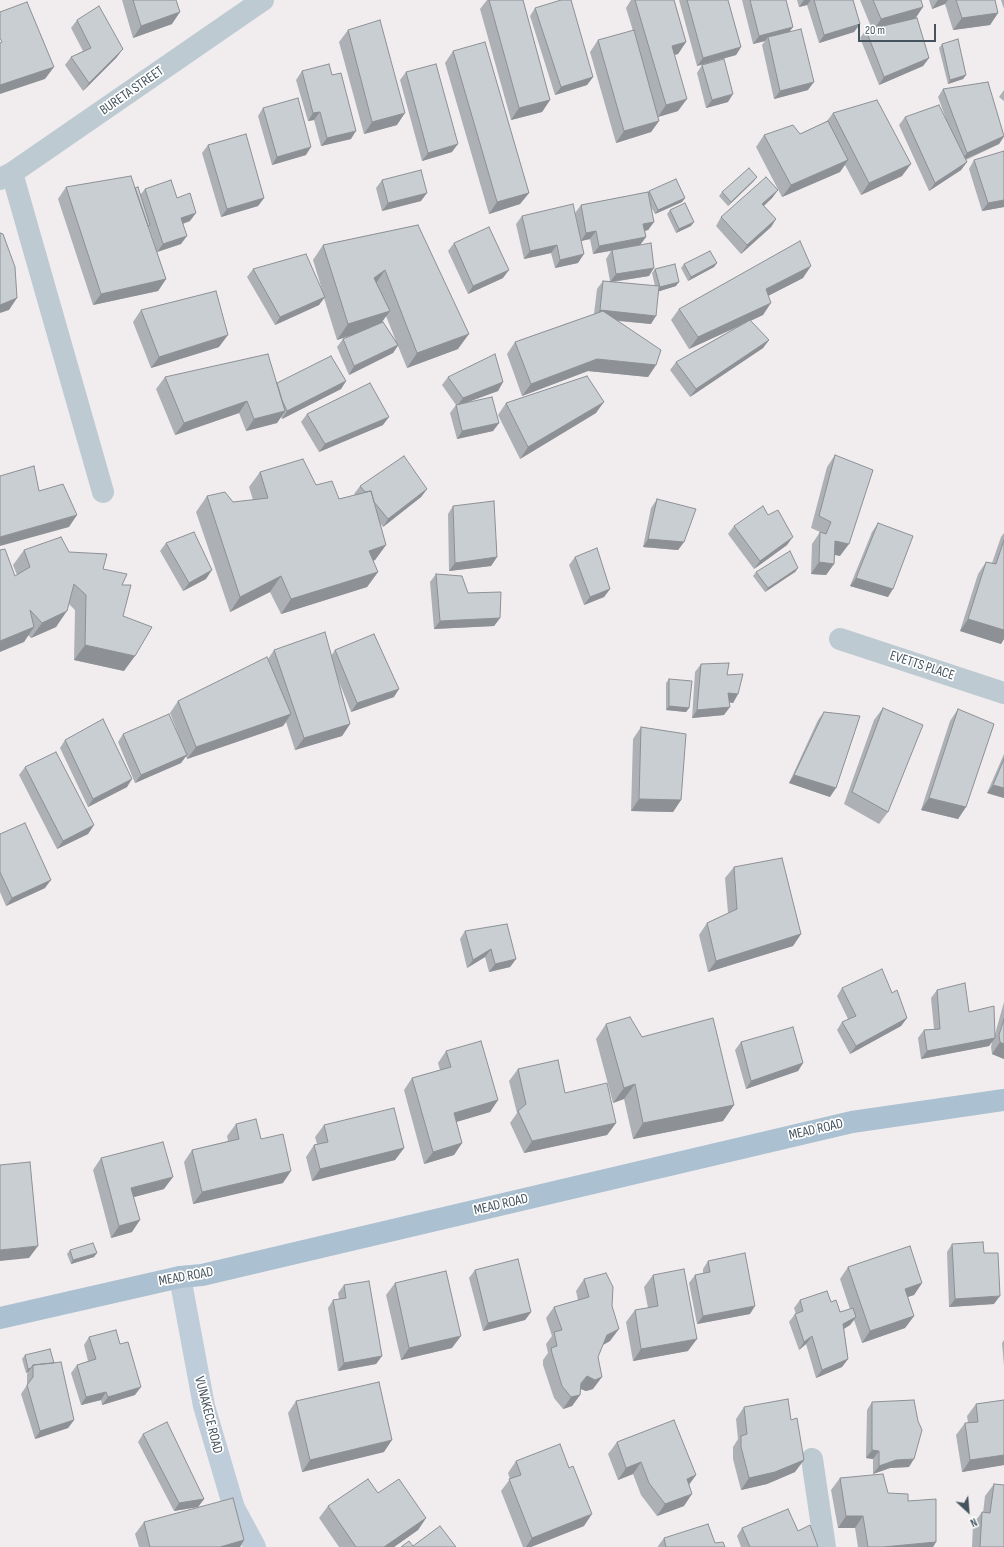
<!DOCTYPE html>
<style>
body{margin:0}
#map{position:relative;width:1004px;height:1547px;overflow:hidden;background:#f1edee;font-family:"Sofia Sans Condensed",sans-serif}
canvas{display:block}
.north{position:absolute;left:948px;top:1491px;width:40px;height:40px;-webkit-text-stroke:3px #fff;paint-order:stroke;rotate:154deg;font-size:11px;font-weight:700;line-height:16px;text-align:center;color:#44535d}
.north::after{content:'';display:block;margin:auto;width:14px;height:18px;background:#44535d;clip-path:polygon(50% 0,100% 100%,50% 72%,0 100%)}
.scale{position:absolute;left:858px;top:24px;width:78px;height:18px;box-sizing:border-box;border:2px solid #44535d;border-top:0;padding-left:5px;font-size:12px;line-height:14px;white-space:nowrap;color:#44535d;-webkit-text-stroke:3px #fff;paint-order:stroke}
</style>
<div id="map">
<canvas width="1004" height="1547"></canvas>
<div class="north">N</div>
<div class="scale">20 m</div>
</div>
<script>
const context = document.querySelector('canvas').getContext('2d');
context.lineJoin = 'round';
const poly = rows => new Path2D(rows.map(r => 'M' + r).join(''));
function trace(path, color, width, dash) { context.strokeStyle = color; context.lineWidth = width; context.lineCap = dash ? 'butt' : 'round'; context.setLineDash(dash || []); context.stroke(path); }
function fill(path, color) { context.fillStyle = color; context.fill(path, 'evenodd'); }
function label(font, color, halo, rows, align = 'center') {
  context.font = font + ' "Sofia Sans Condensed",sans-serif'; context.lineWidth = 3.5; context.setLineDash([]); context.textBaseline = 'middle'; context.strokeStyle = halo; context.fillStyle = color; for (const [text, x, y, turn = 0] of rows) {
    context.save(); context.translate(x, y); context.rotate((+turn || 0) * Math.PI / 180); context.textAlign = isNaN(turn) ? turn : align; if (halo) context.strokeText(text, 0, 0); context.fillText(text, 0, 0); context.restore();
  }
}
const minor = poly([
 [12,173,103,492],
 [0,179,12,173,263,0],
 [840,639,1004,693],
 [812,1459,825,1547]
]);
const secondary = poly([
 [180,1277,204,1406,234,1508,255,1547]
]);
const primary = poly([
 [0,1318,180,1277,202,1275,852,1122,1004,1100]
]);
const wall = poly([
 [122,0,176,0,172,24,133,38],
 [487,0,523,0,550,100,542,112,511,120,480,9],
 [631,0,674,0,686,42,678,54,674,55,678,111,658,117,659,121,651,132,616,143,590,52,598,40,633,31,626,8],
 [679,0,728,0,741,47,736,55,697,66],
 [742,0,786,0,793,27,789,32,808,90,774,99,762,45,765,41,753,44],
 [797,0,853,0,860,24,854,32,819,43,807,5,799,7],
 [860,0,921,0,915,18,929,58,923,66,879,85,860,38,866,30,872,29],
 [929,0,995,0,998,13,990,25,953,30,945,4,932,9],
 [1001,0,1004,0,1004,9],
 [535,8,593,77,587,85,555,95,530,16],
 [77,20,117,57,83,91,65,65,71,57,83,51,71,28],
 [348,30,397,125,364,134,339,42],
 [942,44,966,75,963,79,948,84,939,48],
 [453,51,529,193,520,204,489,214,445,63],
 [702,65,728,102,706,108,697,73],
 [302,71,351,139,321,146,314,120,308,121,296,80],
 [406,72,452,152,422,161,400,80],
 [943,89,1004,135,1004,137,999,144,966,160,967,162,961,170,929,191,899,125,905,117,946,119,938,97],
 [1004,90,1004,101,999,97],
 [263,108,306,155,272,165,258,116],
 [833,113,902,176,861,195,845,165,840,172,782,197,756,147,764,135,800,134,827,121],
 [208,145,264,198,258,206,221,217,202,153],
 [974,160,1004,207,982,211,969,169],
 [382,180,421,201,382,211,376,188],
 [754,181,728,206,719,196,722,192],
 [66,187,135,188,140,195,145,189,177,198,190,221,183,224,181,244,157,252,149,227,149,228,166,279,158,291,93,305,58,199],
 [778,190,772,198,764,206,776,219,771,227,741,254,716,226,721,217],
 [649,191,685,198,682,202,655,214,650,205,654,222,648,230,645,231,646,237,640,245,617,249,649,276,613,282,655,286,652,273,655,269,676,286,659,291,651,324,617,321,656,365,648,377,588,371,522,396,507,354,515,342,594,314,597,289,603,281,610,281,606,259,611,251,593,254,590,239,581,241,575,213,581,205,648,192],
 [670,210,691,226,676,233,667,214],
 [522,216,578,263,555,268,551,253,524,259,516,224],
 [418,225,458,349,407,368,398,346,393,353,349,375,337,347,343,339,351,335,337,340,324,298,319,305,275,325,247,277,253,269,323,293,313,260,323,245],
 [386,316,396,341,382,322],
 [454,243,503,278,468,294,448,251],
 [717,263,714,267,688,281,681,268,684,264],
 [803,278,768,296,763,315,750,321,769,340,763,348,690,397,670,370,676,362,743,324,689,349,671,320,679,309],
 [141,310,219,347,151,368,133,322],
 [165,377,277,383,346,381,341,389,282,419,281,417,277,423,246,431,239,413,175,435,156,389],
 [448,377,503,382,498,391,462,404,499,423,493,431,457,439,450,413,456,405,442,385],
 [506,403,596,413,520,459,498,415],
 [307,414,383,425,319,452,301,422],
 [835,455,840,556,835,555,834,564,826,575,811,574,812,544,820,532,811,528,827,467],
 [260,472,316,485,339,499,355,495,354,494,360,486,427,489,421,497,383,527,380,523,386,545,375,560,373,561,378,572,367,587,281,614,270,592,230,612,196,512,207,496,233,502,253,500,249,487],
 [657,499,684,542,678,550,643,547,651,508],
 [453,506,497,557,491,566,449,571,448,514],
 [768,515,787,545,754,569,728,534,734,526],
 [878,523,888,597,850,586,872,532],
 [1004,533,1004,639,1001,644,960,631,978,574,986,562,992,563,1001,537],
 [166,543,206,579,183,591,160,551],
 [24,550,69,552,103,569,122,585,124,671,74,660,75,610,69,604,56,627,31,638,28,635,24,642,15,576,17,575,13,565],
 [575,557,610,589,604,597,584,605,569,565],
 [798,568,795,572,765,592,753,576,756,572],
 [436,574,468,593,500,618,494,626,434,629,430,582],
 [274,650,331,656,335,650,394,697,351,712,338,679,350,724,342,736,295,750,286,722,283,726,187,759,186,756,181,763,135,783,118,742,123,734,180,739,170,713,178,701,268,659],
 [701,664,727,675,738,694,733,703,729,702,724,715,692,718,695,672],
 [669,679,689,708,686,712,666,710,666,683],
 [883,708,888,812,879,824,844,804,874,720],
 [958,709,966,807,958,819,921,810,950,721],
 [824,712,830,797,789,783,818,720],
 [641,727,681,800,673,812,631,811,633,739],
 [65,740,127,787,88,807,60,748],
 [1004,754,1004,798,987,793],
 [25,767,94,825,88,834,57,849,19,775],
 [0,834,45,888,6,906,0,892],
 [734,867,801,934,793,946,708,972,699,935,707,923,728,913,725,878],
 [465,931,516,959,510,967,489,972,485,957,467,968,460,939],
 [842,988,892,993,907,1018,901,1026,850,1054,837,1030,842,1022,848,1019,837,996],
 [937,990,969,1012,995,1034,1004,1002,1004,1059,992,1054,991,1047,992,1042,989,1046,921,1059,918,1038,924,1030,934,1029,931,998],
 [606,1024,642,1037,734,1105,723,1121,633,1139,624,1099,613,1103,596,1039],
 [741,1042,803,1063,798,1071,746,1089,735,1050],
 [446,1051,498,1100,490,1112,456,1122,462,1143,454,1155,424,1164,404,1090,412,1078,440,1070,438,1063],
 [518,1069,565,1093,616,1123,607,1135,524,1153,510,1123,517,1113,509,1081],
 [236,1124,261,1139,283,1183,193,1204,184,1162,192,1150,228,1141,227,1136],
 [324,1125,404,1148,395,1160,312,1181,306,1157,314,1145,317,1144,315,1137],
 [101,1158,164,1189,134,1197,132,1232,111,1238,93,1170],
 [952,1244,984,1253,994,1304,949,1307,947,1252],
 [70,1250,94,1257,71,1264,67,1254],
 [708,1261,750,1314,697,1324,689,1283,695,1275,703,1273,703,1269],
 [848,1267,922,1283,914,1295,907,1297,914,1316,905,1328,862,1343,854,1320,850,1325,844,1329,848,1359,842,1367,816,1378,806,1344,799,1350,789,1322,795,1314,796,1314,794,1308,800,1300,831,1302,840,1312,850,1309,840,1279],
 [475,1270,531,1312,525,1320,483,1331,469,1278],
 [653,1275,688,1351,633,1361,626,1322,635,1310,648,1308,644,1287],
 [584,1279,610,1341,603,1345,598,1357,593,1389,586,1391,581,1389,580,1395,572,1406,563,1409,554,1398,543,1365,543,1360,548,1353,546,1344,552,1336,546,1318,554,1307,578,1300,576,1291],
 [395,1283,452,1348,401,1360,386,1295],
 [344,1285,382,1356,376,1364,338,1371,328,1308,333,1300,339,1299,338,1293],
 [89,1337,135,1395,102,1405,101,1400,81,1405,71,1373,77,1365,88,1361,84,1345],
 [1004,1340,1004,1366,1002,1343],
 [25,1355,54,1363,74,1420,68,1428,35,1439,21,1394,27,1385,27,1374,28,1372,26,1373,22,1359],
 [1004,1400,1004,1465,962,1472,956,1435,965,1423,968,1423,967,1416,976,1404],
 [296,1401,384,1452,302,1472,288,1413],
 [872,1402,909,1467,890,1468,873,1474,873,1459,866,1458,867,1410],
 [744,1407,795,1472,767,1484,741,1490,733,1459,733,1447,738,1439,736,1419],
 [143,1434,204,1499,198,1507,174,1511,138,1442],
 [617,1442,696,1475,689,1485,684,1506,657,1516,641,1495,633,1474,618,1480,608,1454],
 [516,1461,584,1526,531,1547,523,1547,501,1491,510,1479,508,1473],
 [840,1478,888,1493,908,1501,936,1542,933,1547,858,1547,855,1528,838,1528,831,1490],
 [994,1484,1004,1547,972,1547,973,1524,982,1512,983,1513,985,1496],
 [378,1493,426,1518,418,1530,394,1547,339,1547,319,1518,328,1506],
 [144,1522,244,1540,240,1547,139,1547,135,1534],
 [742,1528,798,1531,818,1547,741,1547,737,1536],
 [664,1538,715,1543,725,1547,658,1547,658,1546]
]);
const shadedWall = poly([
 [804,0,811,0,807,5,799,7],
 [938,0,948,0,945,4,932,9],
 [923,7,915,19,873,31,881,19],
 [180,12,172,24,133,38,141,26],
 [998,13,990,25,953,30,962,18],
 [860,24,854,32,819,43,824,35],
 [793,27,787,35,768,37,765,41,753,44,759,36],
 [686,42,678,54,663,58,672,46],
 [741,47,736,55,697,66,703,58],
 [123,49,117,57,83,91,89,83],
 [929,58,923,66,879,85,884,77],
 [54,67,45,79,0,94,0,85],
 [966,75,963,79,948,84,950,80],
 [593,77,587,85,555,95,561,87],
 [814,82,808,90,774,99,780,91],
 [733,94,728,102,706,108,712,100],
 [687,99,678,111,658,117,666,105],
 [550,100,542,112,511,120,519,108],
 [320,112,314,120,308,121,313,113],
 [405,113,397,125,364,134,372,122],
 [659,121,651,132,616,143,624,131],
 [356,131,351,139,321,146,327,138],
 [1004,136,999,144,961,161,967,153],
 [458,144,452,152,422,161,428,153],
 [311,147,306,155,272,165,277,157],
 [848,160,840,172,782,197,791,185],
 [967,162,961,170,929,191,935,183],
 [911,164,902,176,861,195,869,183],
 [757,177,754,181,728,206,731,202],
 [778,190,772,198,757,212,762,204],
 [427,193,421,201,382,211,388,203],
 [529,193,520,204,489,214,497,202],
 [264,198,258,206,221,217,227,209],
 [685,198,682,202,655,214,658,210],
 [1004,200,1004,207,982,211,988,203],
 [196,213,190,221,175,226,181,218],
 [776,219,771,227,741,254,747,245],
 [654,222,648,230,638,232,643,224],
 [694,222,691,226,676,233,679,229],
 [596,231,590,239,581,241,586,233],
 [187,236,181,244,157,252,163,244],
 [646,237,640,245,593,254,599,246],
 [557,245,551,253,524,259,530,251],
 [584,254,578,263,555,268,560,260],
 [717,263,714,267,688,281,691,277],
 [811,266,803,278,758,301,766,289],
 [654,268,649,276,610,282,616,274],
 [385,270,374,286,374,278],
 [509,270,503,278,468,294,473,286],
 [166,279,158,291,93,305,101,294],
 [679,282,676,286,657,292,660,287],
 [325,297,319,305,275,325,280,317],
 [17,298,9,310,0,313,0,305],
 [771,303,763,315,689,349,698,337],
 [600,310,656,316,651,324,594,318],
 [390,311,379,326,337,340,348,324],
 [469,334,458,349,407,368,417,353],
 [228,335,219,347,151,368,159,357],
 [769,340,763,348,690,397,696,389],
 [398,345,393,353,349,375,354,366],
 [597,359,656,365,648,377,588,371,522,396,531,384],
 [346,381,341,389,282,419,287,411],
 [503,382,498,391,457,406,463,398],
 [247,401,239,413,175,435,184,423],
 [604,402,596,413,520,459,528,447],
 [285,411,277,423,246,431,254,419],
 [389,417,383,425,319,452,325,444],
 [499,423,493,431,457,439,462,431],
 [427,489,421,497,383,527,388,519],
 [77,515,69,527,0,546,0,537],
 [793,537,787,545,754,569,760,561],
 [648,539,684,542,678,550,643,547],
 [835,541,849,544,840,556,827,553],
 [386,545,375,560,358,566,369,551],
 [497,557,491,566,449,571,455,563],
 [819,562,834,564,826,575,811,574],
 [798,568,795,572,765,592,768,588],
 [212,570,206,579,183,591,189,583],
 [378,572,367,587,281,614,291,599],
 [281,576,270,592,230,612,240,597],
 [856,578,893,589,888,597,850,586],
 [610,589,604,597,584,605,590,597],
 [67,611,56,627,31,638,42,623],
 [500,618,494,626,434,629,440,621],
 [968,619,1004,630,1004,639,1001,644,960,631],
 [34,627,24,642,0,652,0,641],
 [85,645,135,656,124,671,74,660],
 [399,689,394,697,351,712,357,703],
 [728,693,738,694,733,703,723,701],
 [669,706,689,708,686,712,666,710],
 [730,707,724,715,692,718,697,710],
 [291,714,283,726,187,759,196,747],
 [350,724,342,736,295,750,304,738],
 [187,755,181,763,135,783,141,775],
 [794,775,836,788,830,797,789,783],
 [132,779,127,787,88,807,93,799],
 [993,785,1004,788,1004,798,987,793],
 [929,798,966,807,958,819,921,810],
 [639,799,681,800,673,812,631,811],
 [94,825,88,834,57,849,63,841],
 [51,880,45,888,6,906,12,898],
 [801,934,793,946,708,972,716,961],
 [491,949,485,957,467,968,473,960],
 [516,959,510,967,489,972,495,964],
 [907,1018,901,1026,850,1054,856,1046],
 [995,1038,989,1046,921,1059,927,1051],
 [1000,1042,1004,1044,1004,1059,992,1054],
 [803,1063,798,1071,746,1089,751,1081],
 [635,1084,624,1099,613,1103,624,1088],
 [498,1100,490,1112,446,1125,454,1113],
 [734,1105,723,1121,633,1139,643,1123],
 [616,1123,607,1135,524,1153,532,1141],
 [462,1143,454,1155,424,1164,433,1152],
 [404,1148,395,1160,312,1181,320,1169],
 [291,1171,283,1183,193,1204,202,1192],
 [173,1177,164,1189,123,1200,131,1188],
 [140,1220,132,1232,111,1238,119,1226],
 [38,1246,29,1258,0,1261,0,1250],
 [97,1253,94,1257,71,1264,73,1260],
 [922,1283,914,1295,896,1301,905,1289],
 [1000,1296,994,1304,949,1307,955,1299],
 [755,1306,750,1314,697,1324,703,1316],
 [531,1312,525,1320,483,1331,488,1323],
 [914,1316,905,1328,862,1343,870,1331],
 [856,1317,850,1325,838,1332,843,1324],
 [619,1329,610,1341,599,1347,607,1335],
 [461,1336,452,1348,401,1360,409,1348],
 [812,1336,806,1344,799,1350,804,1342],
 [697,1339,688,1351,633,1361,641,1349],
 [382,1356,376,1364,338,1371,344,1363],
 [848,1359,842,1367,816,1378,822,1370],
 [31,1368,28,1372,26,1373,28,1369],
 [587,1376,602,1377,593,1389,586,1391,578,1388,573,1395],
 [141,1387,135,1395,102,1405,108,1397],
 [106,1392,101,1400,81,1405,86,1397],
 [580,1395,572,1406,563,1409,571,1397],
 [74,1420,68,1428,35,1439,40,1431],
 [392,1440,384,1452,302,1472,310,1460],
 [872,1450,879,1451,873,1459,866,1458],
 [1004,1455,1004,1465,962,1472,970,1460],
 [914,1459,909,1467,890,1468,873,1474,879,1466,896,1460],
 [804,1460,795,1472,767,1484,741,1490,749,1478],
 [641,1462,633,1474,618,1480,626,1468],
 [696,1475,687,1487,687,1479],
 [692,1494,684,1506,657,1516,665,1504],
 [204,1499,198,1507,174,1511,179,1503],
 [592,1514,584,1526,531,1547,526,1547,532,1538],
 [846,1516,863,1516,855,1528,838,1528],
 [426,1518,418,1530,394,1547,384,1547],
 [244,1540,240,1547,220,1547],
 [936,1542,933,1547,883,1547]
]);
const building = poly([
 [133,0,176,0,180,12,141,26,133,0],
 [489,0,523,0,550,100,519,108,489,0],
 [561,0,571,0,593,77,561,87,535,8,561,0],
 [635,0,674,0,686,42,672,46,687,99,666,105,635,0],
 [687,0,728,0,741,47,703,58,687,0],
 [750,0,786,0,793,27,759,36,750,0],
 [814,0,853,0,860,24,824,35,814,0],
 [873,0,921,0,923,7,881,19,873,0],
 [956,0,995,0,998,13,962,18,956,0],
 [27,2,54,67,0,85,0,43,2,42,0,38,0,12,27,2],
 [99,6,123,49,89,83,71,57,91,48,77,20,99,6],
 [917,18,929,58,884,77,866,30,917,18],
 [380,20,405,113,372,122,348,30,380,20],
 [801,29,814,82,780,91,768,37,801,29],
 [634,30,659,121,624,131,598,40,634,30],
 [958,39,966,75,950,80,942,44,958,39],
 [485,42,529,193,497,202,453,51,485,42],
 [724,59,733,94,712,100,702,65,724,59],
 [329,64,332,75,341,73,356,131,327,138,320,112,313,113,302,71,329,64],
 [436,64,458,144,428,153,406,72,436,64],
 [988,82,1004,136,967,153,943,89,988,82],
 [298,98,311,147,277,157,263,108,298,98],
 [877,100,911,164,869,183,833,113,877,100],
 [939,105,967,162,935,183,905,117,939,105],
 [828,121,848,160,791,185,764,135,793,125,800,134,828,121],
 [246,134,264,198,227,209,208,145,246,134],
 [1004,151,1004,200,988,203,974,160,1004,151],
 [749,168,757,177,731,202,722,192,749,168],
 [421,170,427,193,388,203,382,180,421,170],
 [131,176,166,279,101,294,66,187,131,176],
 [766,177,778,190,762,204,776,219,747,245,721,217,766,177],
 [676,179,685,198,658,210,649,191,676,179],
 [171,180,177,198,190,193,196,213,181,218,187,236,163,244,145,189,171,180],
 [138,187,150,225,148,226,135,188,138,187],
 [648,192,654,222,643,224,646,237,599,246,596,231,586,233,581,205,648,192],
 [685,203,694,222,679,229,670,210,685,203],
 [573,204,584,254,560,260,557,245,530,251,522,216,573,204],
 [418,225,469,334,417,353,385,270,374,278,390,311,348,324,323,245,418,225],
 [489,227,509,270,473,286,454,243,489,227],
 [0,233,3,234,15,267,17,298,0,305,0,233],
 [800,241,811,266,766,289,771,303,698,337,679,309,800,241],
 [651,243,654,268,616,274,612,250,651,243],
 [710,251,717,263,691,277,684,264,710,251],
 [306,254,325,297,280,317,253,269,306,254],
 [675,264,679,282,660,287,655,269,675,264],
 [603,281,659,286,656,316,600,310,603,281],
 [216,291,228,335,159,357,141,310,216,291],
 [603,311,661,350,656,365,597,359,531,384,515,342,603,311],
 [750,320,769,340,696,389,676,362,750,320],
 [383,322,398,345,354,366,343,339,383,322],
 [268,354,285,411,254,419,247,401,184,423,165,377,268,354],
 [495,354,503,382,463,398,448,377,495,354],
 [331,356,346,381,287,411,282,400,277,383,331,356],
 [587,376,604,402,528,447,506,403,587,376],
 [370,383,389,417,325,444,307,414,370,383],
 [492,397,499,423,462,431,456,405,492,397],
 [835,455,873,470,849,544,835,541,834,564,819,562,820,532,826,534,831,522,819,516,835,455],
 [404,456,427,489,388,519,374,502,371,491,365,492,360,486,404,456],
 [303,459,316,485,332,481,339,499,371,491,386,545,369,551,378,572,291,599,281,576,240,597,207,496,225,492,233,502,268,498,260,472,303,459],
 [34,466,39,491,63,484,77,515,0,537,0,476,34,466],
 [657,499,696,509,684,542,648,539,657,499],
 [494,501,497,557,455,563,453,506,494,501],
 [763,506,768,515,778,510,793,537,760,561,734,526,763,506],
 [878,523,913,536,893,589,856,578,878,523],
 [194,532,212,570,189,583,166,543,194,532],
 [61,537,69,552,107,554,103,569,127,574,122,585,131,585,123,616,152,627,135,656,85,645,86,595,74,584,67,611,42,623,30,610,34,627,0,641,0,550,5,549,15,576,30,567,24,550,61,537],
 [1004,540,1004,630,968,619,986,562,996,564,1004,540],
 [597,548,610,589,590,597,575,557,597,548],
 [790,551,798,568,768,588,756,572,790,551],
 [436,574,462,576,468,593,501,592,500,618,440,621,436,574],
 [325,632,350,724,304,738,274,650,325,632],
 [374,634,399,689,357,703,335,650,374,634],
 [267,657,291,714,196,747,178,701,267,657],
 [729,663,727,675,743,674,738,694,728,693,730,707,697,710,701,664,729,663],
 [669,679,692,681,689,708,669,706,669,679],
 [883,708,923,725,888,812,852,792,883,708],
 [958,709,994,724,966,807,929,798,958,709],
 [824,712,860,716,836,788,794,775,824,712],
 [169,714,187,755,141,775,123,734,169,714],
 [103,719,132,779,93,799,65,740,103,719],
 [641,727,686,734,681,800,639,799,641,727],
 [56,752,94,825,63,841,25,767,56,752],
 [1004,759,1004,788,993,785,1004,759],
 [25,823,51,880,12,898,0,872,0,834,25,823],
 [782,858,801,934,716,961,707,923,737,909,734,867,782,858],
 [507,924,516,959,495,964,491,949,473,960,465,931,507,924],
 [882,969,892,993,897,990,907,1018,856,1046,842,1022,856,1016,842,988,882,969],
 [965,983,969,1012,994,1006,995,1038,927,1051,924,1030,940,1029,937,990,965,983],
 [630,1017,642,1037,713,1018,734,1105,643,1123,635,1084,624,1088,606,1024,630,1017],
 [1004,1019,1004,1044,1000,1042,999,1035,1004,1019],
 [793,1027,803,1063,751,1081,741,1042,793,1027],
 [481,1041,498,1100,454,1113,462,1143,433,1152,412,1078,451,1067,446,1051,481,1041],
 [558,1060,565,1093,607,1083,616,1123,532,1141,518,1111,526,1104,518,1069,558,1060],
 [394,1108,404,1148,320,1169,314,1145,328,1142,324,1125,394,1108],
 [256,1119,261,1139,283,1134,291,1171,202,1192,192,1150,239,1139,236,1124,256,1119],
 [163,1142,173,1177,131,1188,140,1220,119,1226,101,1158,163,1142],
 [30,1162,38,1246,0,1250,0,1165,30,1162],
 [983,1242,984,1253,998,1253,1000,1296,955,1299,952,1244,983,1242],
 [93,1243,97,1253,73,1260,70,1250,93,1243],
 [910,1246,922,1283,905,1289,914,1316,870,1331,848,1267,910,1246],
 [745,1253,755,1306,703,1316,695,1275,710,1272,708,1261,745,1253],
 [518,1259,531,1312,488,1323,475,1270,518,1259],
 [684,1269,697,1339,641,1349,635,1310,658,1306,653,1275,684,1269],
 [446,1271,461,1336,409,1348,395,1283,446,1271],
 [606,1273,613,1287,612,1306,619,1329,607,1335,598,1357,602,1377,595,1380,587,1376,581,1383,580,1395,571,1397,562,1386,552,1353,551,1348,557,1346,554,1332,562,1330,554,1307,589,1297,584,1279,606,1273],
 [369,1281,382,1356,344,1363,333,1300,346,1298,344,1285,369,1281],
 [827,1291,831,1302,836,1300,840,1312,853,1308,856,1317,843,1324,848,1359,822,1370,812,1336,804,1342,795,1314,803,1311,800,1300,827,1291],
 [116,1330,120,1344,128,1342,141,1387,108,1397,106,1392,86,1397,77,1365,96,1359,89,1337,116,1330],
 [50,1349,54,1363,33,1365,31,1368,28,1369,25,1355,50,1349],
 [61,1362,74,1420,40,1431,27,1385,33,1377,33,1365,61,1362],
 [379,1382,392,1440,310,1460,296,1401,379,1382],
 [788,1399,791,1420,797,1418,804,1460,775,1472,749,1478,741,1447,741,1436,747,1434,744,1407,788,1399],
 [914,1400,918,1421,922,1430,914,1459,896,1460,879,1466,879,1451,872,1450,872,1402,914,1400],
 [1004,1400,1004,1455,970,1460,965,1423,978,1422,976,1404,1004,1400],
 [674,1420,696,1475,687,1479,692,1494,665,1504,649,1483,641,1462,626,1468,617,1442,674,1420],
 [167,1422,204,1499,179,1503,143,1434,167,1422],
 [560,1444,569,1468,573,1466,592,1514,532,1538,509,1479,521,1475,516,1461,560,1444],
 [883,1474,888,1493,908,1494,908,1501,936,1499,936,1542,883,1547,868,1547,863,1516,846,1516,840,1478,883,1474],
 [368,1479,378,1493,399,1479,426,1518,384,1547,356,1547,328,1506,368,1479],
 [994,1484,1004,1485,1004,1547,980,1547,982,1512,990,1513,994,1484],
 [233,1498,244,1540,220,1547,150,1547,144,1522,233,1498],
 [788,1509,798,1531,810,1525,818,1547,750,1547,742,1528,788,1509],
 [708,1524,715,1543,723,1542,725,1547,666,1547,664,1538,708,1524],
 [440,1526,456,1547,401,1547,409,1541,413,1546,440,1526]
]);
const streetNames = [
 ["BURETA STREET",132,91,-35],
 ["EVETTS PLACE",922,666,18],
 ["MEAD ROAD",816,1130,-13],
 ["MEAD ROAD",501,1205,-13],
 ["MEAD ROAD",186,1277,-10],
 ["VUNAKECE ROAD",208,1415,76]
];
trace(minor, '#bdcad2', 22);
trace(secondary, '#becdd9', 22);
trace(primary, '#abc0d0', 22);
fill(wall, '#adb1b5');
fill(shadedWall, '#8d9094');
fill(building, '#c9ced3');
trace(building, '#8d9094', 1);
label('14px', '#44535d', '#fff', streetNames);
</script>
